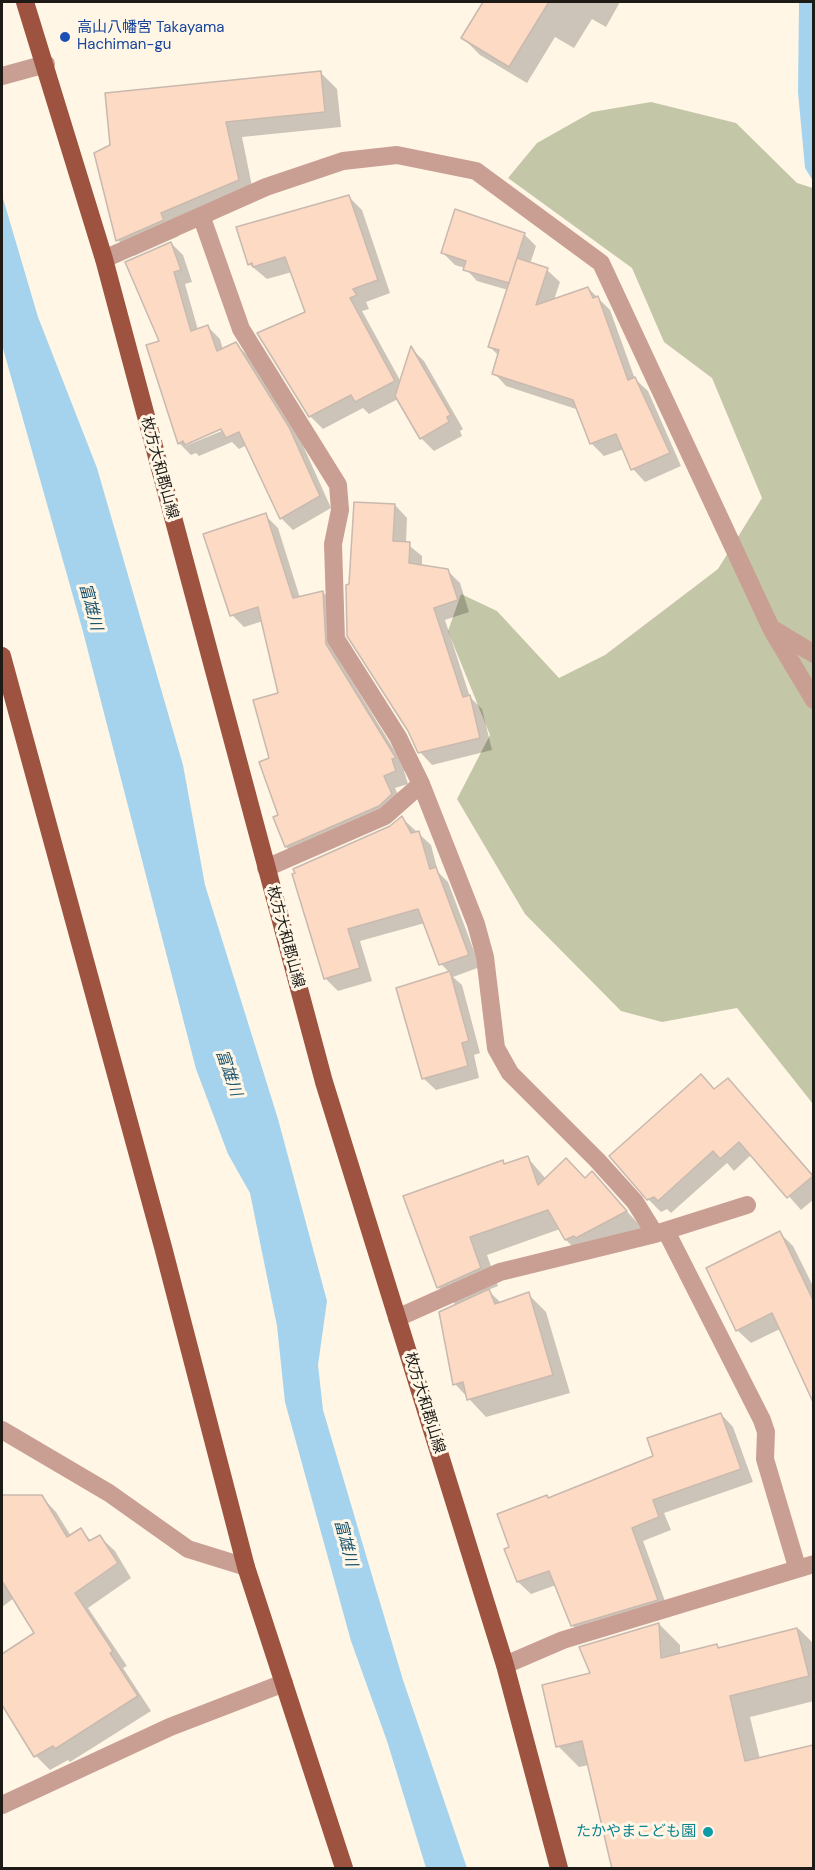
<!DOCTYPE html>
<meta charset="utf-8">
<style>
body{margin:0}
#map{position:relative;width:815px;height:1870px;overflow:hidden;background:#fff6e6;font-family:"DM Sans",sans-serif}
canvas{display:block}
.frame{position:absolute;inset:0;border:3px solid #1e1b16;pointer-events:none}
</style>
<div id="map">
<canvas width="815" height="1870"></canvas>
<div class="frame"></div>
</div>
<script>
const context = document.querySelector('canvas').getContext('2d');
context.lineJoin = 'round';
function fill(path, color) { context.fillStyle = color; context.fill(path, 'evenodd'); }
const poly = rows => new Path2D(rows.map(r => 'M' + r).join(''));
function trace(path, color, width, dash) { context.strokeStyle = color; context.lineWidth = width; context.lineCap = dash ? 'butt' : 'round'; context.setLineDash(dash || []); context.stroke(path); }
function label(font, color, halo, rows, align = 'center') {
  context.font = font + ' "DM Sans","Noto Sans JP",sans-serif'; context.lineWidth = 6; context.setLineDash([]); context.textBaseline = 'middle'; context.strokeStyle = halo; context.fillStyle = color; for (const [text, x, y, turn = 0] of rows) {
    context.save(); context.translate(x, y); context.rotate((+turn || 0) * Math.PI / 180); context.textAlign = isNaN(turn) ? turn : align; if (halo) context.strokeText(text, 0, 0); context.fillText(text, 0, 0); context.restore();
  }
}
const green = poly([
 [651,102,736,123,797,183,813,188,813,1104,737,1008,662,1022,621,1011,525,914,457,799,490,735,448,631,461,594,497,611,559,678,605,655,718,569,762,498,712,378,664,342,632,268,508,178,537,143,592,112]
]);
const water = poly([
 [799,2,813,2,813,181,805,168,798,92],
 [2,195,38,317,97,468,183,765,205,885,278,1119,327,1301,318,1365,323,1410,403,1680,467,1868,426,1868,387,1741,351,1641,285,1402,277,1326,250,1193,228,1154,196,1069,82,628,2,345]
]);
const shadow = poly([
 [484,2,620,2,606,27,592,19,574,48,555,37,527,83,480,55,463,38],
 [321,73,337,89,341,127,242,137,254,196,176,229,179,236,134,256,118,240,96,154],
 [348,196,362,210,390,293,366,302,369,309,362,311,401,382,412,349,424,361,463,429,460,431,462,436,434,451,421,438,398,399,369,414,363,408,323,429,310,416,307,313,292,272,267,279,249,264],
 [524,234,536,246,530,264,547,270,560,282,554,300,588,288,610,310,635,379,648,391,681,466,645,482,633,469,624,449,604,456,591,443,579,410,506,386,494,373,499,356,489,346,508,290,477,281,465,268,455,265,443,253],
 [171,243,183,255,192,282,185,284,198,330,208,327,220,339,223,350,236,344,248,356,301,441,331,508,293,530,281,518,247,445,239,449,232,442,199,456,196,453,191,455,179,443,161,342],
 [228,425,229,428,185,446,185,443],
 [395,505,407,518,406,543,422,556,422,566,447,570,460,583,469,612,445,620,470,697,482,709,492,750,432,765,420,752,350,586],
 [265,515,278,528,300,598,323,592,335,605,338,658,407,771,404,771,408,784,395,788,404,807,299,859,286,847,275,818,280,816,271,759,280,694,263,621,244,627,232,615],
 [402,818,431,845,438,872,448,882,480,967,453,977,462,985,480,1053,474,1055,479,1078,436,1090,423,1078,450,973,441,964,425,923,360,941,372,981,338,991,326,979,294,875,390,828],
 [715,1091,741,1093,814,1176,814,1199,801,1210,752,1154,734,1171,727,1163,671,1213,667,1209,661,1212,648,1199],
 [527,1157,546,1179,585,1179,592,1173,643,1229,583,1257,566,1240,560,1229,487,1255,498,1286,488,1290,501,1303,528,1294,546,1312,570,1393,486,1417,455,1384,457,1306,438,1287,503,1162,506,1165],
 [780,1233,793,1246,814,1288,814,1405,780,1329,751,1343,737,1330],
 [721,1414,733,1427,753,1482,664,1513,671,1530,643,1541,669,1612,585,1638,572,1625,556,1585,531,1594,518,1582,506,1549,511,1548,549,1500,655,1457],
 [2,1497,42,1497,56,1512,71,1536,81,1530,92,1542,100,1537,115,1551,131,1578,88,1608,127,1666,123,1668,151,1711,70,1762,68,1760,50,1770,36,1756,2,1702,2,1656,36,1634,14,1598,2,1607],
 [659,1624,680,1645,680,1655,717,1646,720,1649,799,1629,814,1644,814,1701,750,1717,760,1759,814,1747,814,1868,613,1868,589,1765,579,1767,558,1746,592,1675]
]);
const building = poly([
 [483,2,549,2,509,67,461,38,483,2],
 [321,71,325,112,226,122,239,180,161,213,164,220,116,241,94,153,110,145,105,93,321,71],
 [349,195,378,280,353,289,357,295,350,298,395,381,355,402,351,395,309,417,257,333,305,312,285,257,253,267,252,263,248,265,236,227,349,195],
 [455,209,525,233,509,283,463,270,466,261,441,253,455,209],
 [171,242,181,270,174,272,191,331,208,325,217,351,236,342,289,427,320,496,280,519,239,432,226,438,221,429,185,445,183,441,178,444,146,345,159,341,125,262,171,242],
 [517,258,548,268,536,305,588,287,593,298,598,296,628,380,635,377,670,453,631,470,616,434,590,444,573,400,492,374,499,350,488,347,517,258],
 [411,346,451,415,447,417,449,422,420,439,395,396,411,346],
 [354,502,395,504,393,541,410,542,409,563,448,569,458,600,434,608,463,697,470,695,480,738,418,753,408,731,347,636,346,585,349,584,354,502],
 [266,513,293,598,323,591,326,644,396,758,392,759,396,771,384,776,392,794,379,806,285,847,273,817,278,815,259,762,269,758,253,700,278,693,258,607,230,616,203,534,266,513],
 [402,816,411,833,419,831,430,869,436,867,469,955,439,965,418,909,348,929,360,968,324,979,292,874,295,873,293,869,390,826,402,816],
 [450,971,469,1041,462,1043,468,1066,422,1079,396,988,450,971],
 [701,1074,714,1089,728,1078,813,1176,787,1198,739,1142,720,1159,713,1151,658,1201,654,1197,647,1200,609,1156,701,1074],
 [528,1156,538,1185,566,1158,585,1178,592,1171,627,1211,576,1238,574,1236,565,1240,548,1210,470,1237,481,1268,437,1288,403,1196,503,1160,504,1164,528,1156],
 [780,1231,813,1300,813,1402,772,1313,736,1331,706,1268,780,1231],
 [489,1289,495,1304,529,1292,553,1375,467,1400,463,1382,453,1385,439,1312,489,1289],
 [721,1413,741,1469,653,1500,659,1517,632,1528,658,1600,571,1626,549,1571,517,1582,504,1549,509,1547,497,1514,547,1495,548,1498,653,1456,647,1438,721,1413],
 [2,1495,42,1495,67,1537,81,1528,89,1541,100,1535,118,1563,75,1593,113,1651,110,1653,138,1696,55,1749,53,1746,34,1757,2,1705,2,1654,34,1633,2,1581,2,1495],
 [659,1623,661,1658,717,1644,718,1648,797,1628,809,1676,730,1696,745,1761,813,1745,813,1869,612,1869,582,1741,556,1747,542,1685,590,1673,579,1647,659,1623]
]);
const minor = poly([
 [2,76,46,64],
 [202,218,241,329,338,485,340,510,333,544,336,639,398,737,421,784,476,924,485,957,496,1048,510,1073,597,1160,635,1202,655,1234],
 [104,259,266,187,343,161,397,155,476,171,601,263,771,628,814,654],
 [772,630,814,700],
 [266,868,385,816,421,784],
 [666,1231,762,1420,766,1432,765,1459,797,1567],
 [397,1318,500,1272,655,1234,747,1205],
 [2,1430,109,1493,188,1549,246,1567],
 [505,1665,563,1640,814,1564],
 [2,1805,170,1727,284,1683]
]);
const major = poly([
 [25,2,104,259,324,1082,505,1665,559,1868],
 [2,656,163,1247,246,1567,344,1868]
]);
const markers = [
 [65,37,6,"#1a4fb4"],
 [708,1832,6,"#0f9aa8"]
];
const transitNames = [
 ["高山八幡宮 Takayama",77,28],
 ["Hachiman-gu",77,45]
];
const streetNames = [
 ["枚方大和郡山線",159,468,75],
 ["枚方大和郡山線",285,937,75],
 ["枚方大和郡山線",424,1403,73]
];
const cultureNames = [
 ["たかやまこども園",696,1832]
];
const waterNames = [
 ["富雄川",90,607,75],
 ["富雄川",228,1073,71],
 ["富雄川",345,1543,75]
];
fill(green, '#c4c7a7');
fill(water, '#a5d3ed');
fill(shadow, '#0003');
fill(building, '#fcdac3');
trace(building, '#c9b9af', 1.5);
trace(minor, '#ca9f93', 18);
trace(major, '#9d5340', 18);
for (const [x, y, r, color] of markers) { const dot = new Path2D(); dot.arc(x, y, r, 0, 2 * Math.PI); context.fillStyle = color; context.fill(dot); trace(dot, '#fff6e6', 2); }
label('15px', '#164399', '#fff6e6', transitNames, 'left');
label('15px', '#1e1b16', '#fff6e6', streetNames);
label('15px', '#0d838f', '#fff6e6', cultureNames, 'right');
label('italic 16px', '#1c546f', '#fff6e6', waterNames);
</script>
